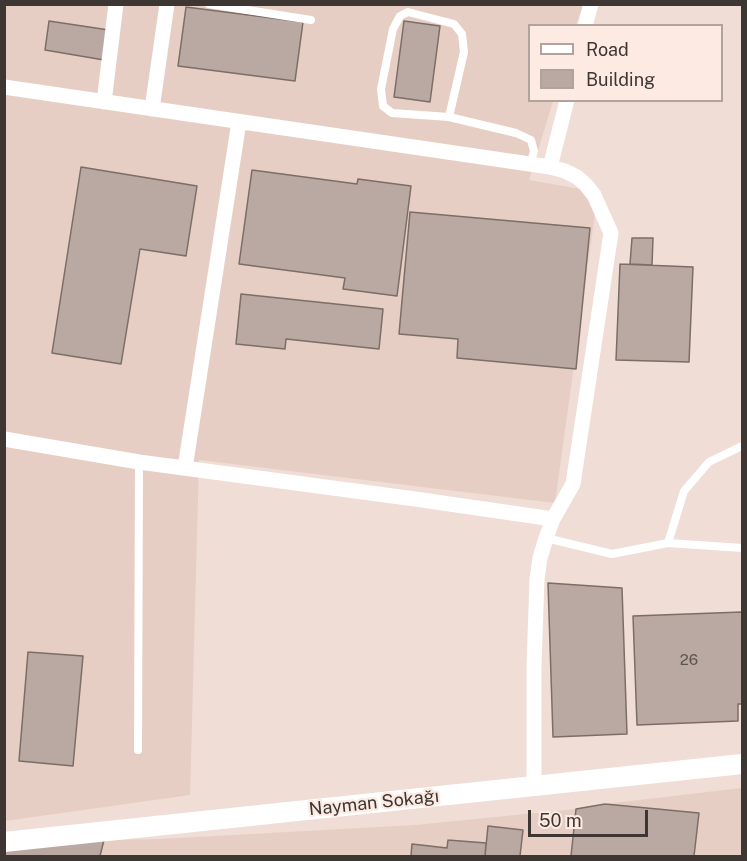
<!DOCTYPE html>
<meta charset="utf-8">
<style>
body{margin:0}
#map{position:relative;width:747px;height:861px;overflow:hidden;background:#efddd6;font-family:"Public Sans",sans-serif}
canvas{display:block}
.frame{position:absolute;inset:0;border:6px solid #3d3633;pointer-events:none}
.legend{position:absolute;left:528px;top:24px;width:195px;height:78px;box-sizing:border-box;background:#fceae3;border:2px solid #b0a29d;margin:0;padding:8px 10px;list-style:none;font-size:18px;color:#3d3633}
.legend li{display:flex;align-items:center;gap:12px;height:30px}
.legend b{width:30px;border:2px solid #b0a29d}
.scale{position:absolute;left:528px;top:810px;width:120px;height:27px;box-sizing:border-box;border:3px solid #3d3633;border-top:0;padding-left:8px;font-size:18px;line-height:21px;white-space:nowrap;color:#3d3633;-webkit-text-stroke:4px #fceae3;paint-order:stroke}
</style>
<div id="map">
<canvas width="747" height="861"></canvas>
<div class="frame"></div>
<ul class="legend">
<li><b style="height:8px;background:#fff"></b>Road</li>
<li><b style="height:16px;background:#baa9a2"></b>Building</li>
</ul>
<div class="scale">50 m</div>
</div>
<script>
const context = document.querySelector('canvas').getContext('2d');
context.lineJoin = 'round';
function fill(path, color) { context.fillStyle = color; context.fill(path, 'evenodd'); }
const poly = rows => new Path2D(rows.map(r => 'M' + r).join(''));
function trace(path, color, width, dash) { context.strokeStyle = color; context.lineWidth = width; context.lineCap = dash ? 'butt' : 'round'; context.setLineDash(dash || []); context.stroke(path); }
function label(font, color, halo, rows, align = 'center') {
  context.font = font + ' "Public Sans",sans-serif'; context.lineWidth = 4.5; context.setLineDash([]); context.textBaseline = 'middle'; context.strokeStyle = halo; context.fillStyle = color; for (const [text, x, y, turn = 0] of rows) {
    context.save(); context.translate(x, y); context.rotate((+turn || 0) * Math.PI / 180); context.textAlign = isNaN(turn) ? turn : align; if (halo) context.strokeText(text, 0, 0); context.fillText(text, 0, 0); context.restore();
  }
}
const built = poly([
 [4,5,583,5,576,25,530,26,530,100,553,101,529,180,598,192,555,503,199,460,190,795,5,821],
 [742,788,742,856,5,856,5,847,104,840,160,839,415,825,575,809,605,804]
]);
const building = poly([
 [186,7,303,22,295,81,178,66,186,7],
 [49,21,109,30,104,60,45,50,49,21],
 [404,21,440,26,430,102,394,97,404,21],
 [81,167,197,186,186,256,140,249,121,364,52,353,81,167],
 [252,170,357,184,358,179,411,186,397,296,343,289,345,278,239,264,252,170],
 [410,212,590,228,576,369,457,358,458,339,399,334,410,212],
 [632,238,653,238,652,265,630,264,632,238],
 [620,264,693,267,689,362,616,360,620,264],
 [241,294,383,309,379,349,286,339,285,349,236,344,241,294],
 [548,583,622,588,627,734,553,737,548,583],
 [742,612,742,704,738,704,738,721,637,725,633,616,742,612],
 [28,652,83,656,73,766,19,761,28,652],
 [605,804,699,813,694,856,571,856,576,809,605,804],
 [488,826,523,830,520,856,485,856,488,826],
 [104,840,100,856,4,856,4,847,104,840],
 [448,840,486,843,485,856,411,856,412,844,447,848,448,840]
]);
const service = poly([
 [209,4,311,20],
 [449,117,464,52,462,34,454,24,408,12,400,16,393,29,381,89,383,106,392,113,449,117,516,133,531,140,534,151,530,165],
 [546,538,612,554,668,543,684,491,709,462,742,446],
 [668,543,742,548],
 [138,750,139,462]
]);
const minor = poly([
 [585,26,591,4],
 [4,87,550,167,565,171,577,177,586,185,594,195,611,233,573,484,553,519,546,538,540,558,537,579,534,666,534,786],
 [104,102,116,4],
 [152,109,167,4],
 [550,167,567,100],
 [4,439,139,462,415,499,553,519],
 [185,468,239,122]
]);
const tertiary = poly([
 [4,842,742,764]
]);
const numberNames = [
 ["26",689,660]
];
const streetNames = [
 ["Nayman Sokağı",374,803,-6]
];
fill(built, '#e7cec4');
fill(building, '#baa9a2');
trace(building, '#7c6d67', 1.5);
trace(service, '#fff', 8);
trace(minor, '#fff', 15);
trace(tertiary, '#fff', 20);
label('15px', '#5c534f', null, numberNames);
label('18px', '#3d3633', '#fceae3', streetNames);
</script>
